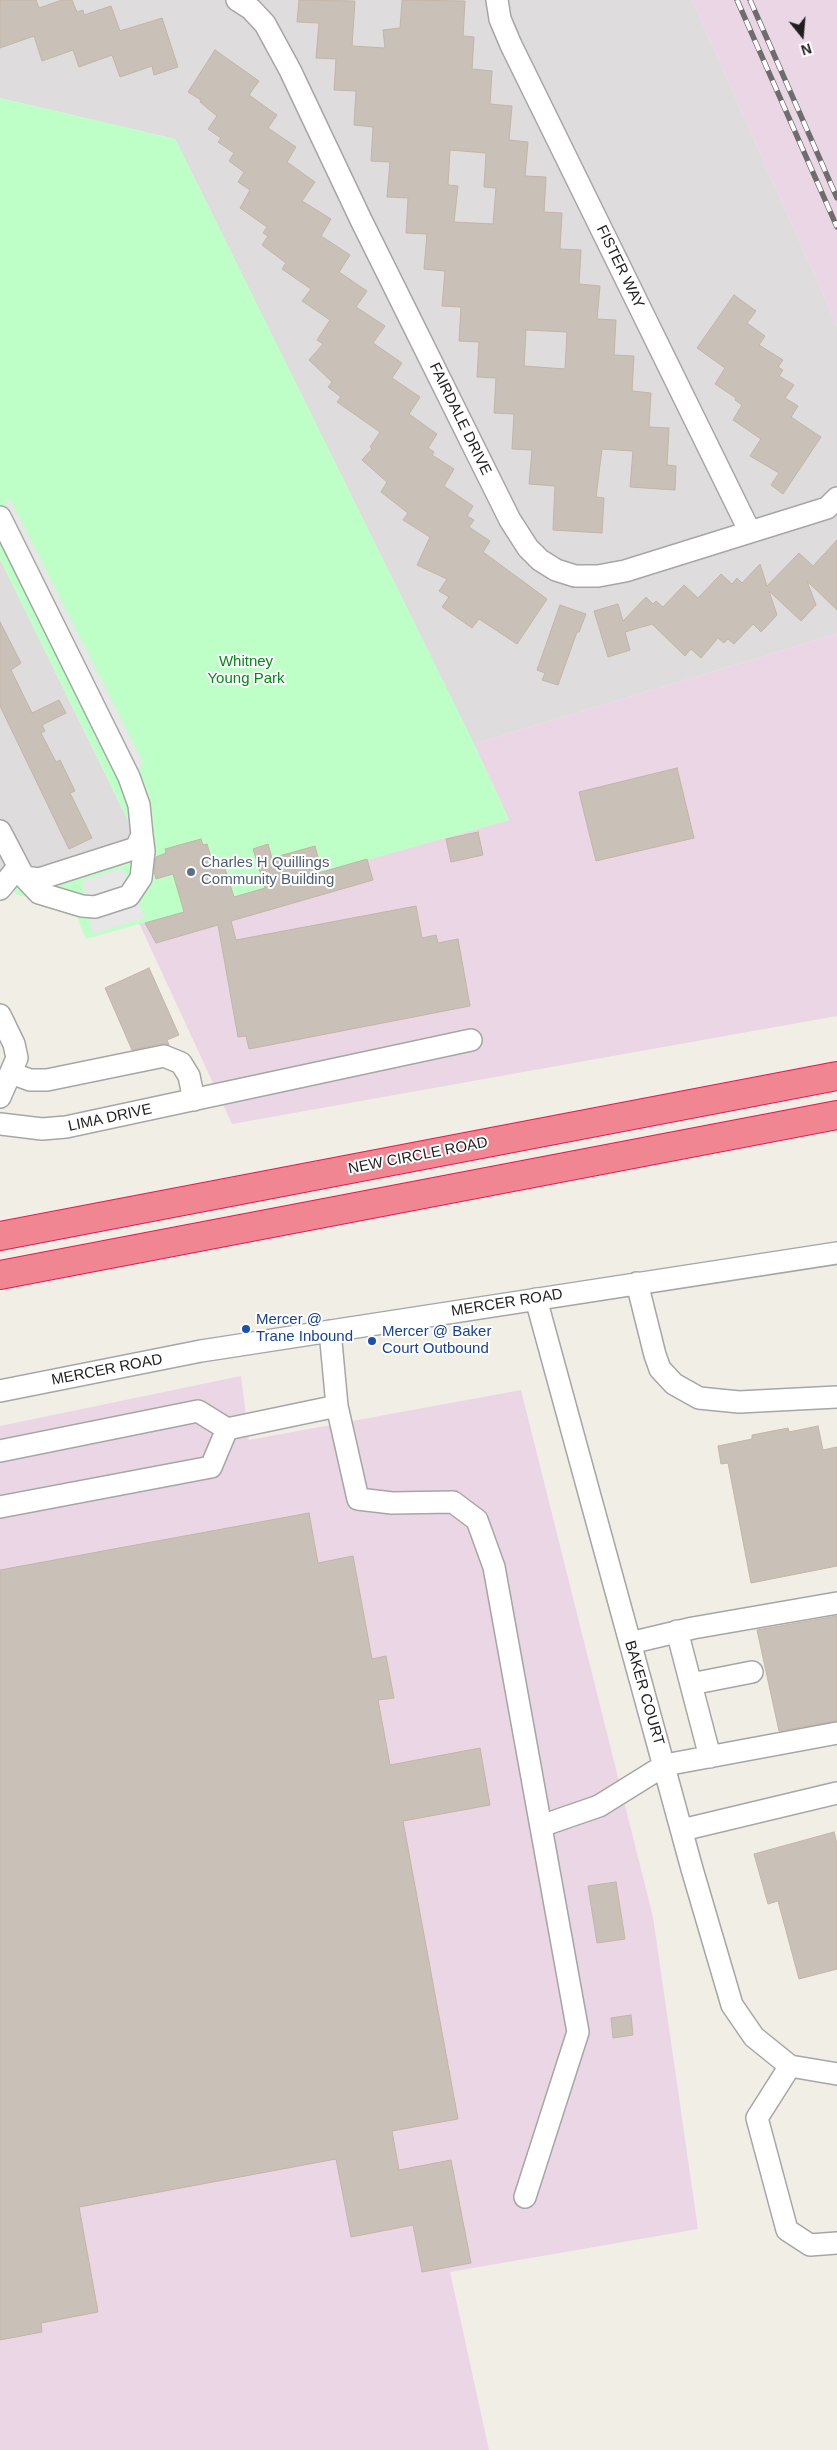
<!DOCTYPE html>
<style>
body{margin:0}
#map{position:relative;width:837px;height:2450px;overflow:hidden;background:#f1eee5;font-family:Arial,sans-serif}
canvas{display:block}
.north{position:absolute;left:777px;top:10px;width:50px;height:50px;-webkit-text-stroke:4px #fff;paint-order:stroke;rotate:163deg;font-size:14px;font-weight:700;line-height:20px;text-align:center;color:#1f1f1f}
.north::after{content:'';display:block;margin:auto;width:18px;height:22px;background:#1f1f1f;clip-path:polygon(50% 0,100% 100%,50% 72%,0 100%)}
</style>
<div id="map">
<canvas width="837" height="2450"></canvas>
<div class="north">N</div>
</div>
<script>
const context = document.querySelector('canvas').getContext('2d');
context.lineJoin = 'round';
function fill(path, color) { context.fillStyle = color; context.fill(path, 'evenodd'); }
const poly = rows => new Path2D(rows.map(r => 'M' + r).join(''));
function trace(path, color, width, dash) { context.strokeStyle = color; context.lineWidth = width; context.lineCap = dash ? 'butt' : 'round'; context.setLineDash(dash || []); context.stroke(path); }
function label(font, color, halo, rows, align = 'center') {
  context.font = font + ' Arial,sans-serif'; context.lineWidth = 4; context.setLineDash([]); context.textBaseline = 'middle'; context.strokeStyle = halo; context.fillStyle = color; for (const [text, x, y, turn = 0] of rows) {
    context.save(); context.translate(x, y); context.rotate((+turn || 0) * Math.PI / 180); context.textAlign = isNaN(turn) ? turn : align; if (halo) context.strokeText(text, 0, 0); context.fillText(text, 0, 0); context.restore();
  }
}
const residential = poly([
 [0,0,692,0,837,326,837,634,474,744,175,139,0,98],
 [0,559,136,837,0,884]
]);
const industrial = poly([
 [692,0,837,0,837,326],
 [837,634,837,1016,232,1124,139,923,509,820,474,744],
 [241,1376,249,1440,521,1390,653,1917,698,2229,450,2272,489,2450,0,2450,0,1426]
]);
const park = poly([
 [0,98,175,139,474,744,509,820,86,939,74,910,15,894,10,882,136,837,0,559]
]);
const parking = poly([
 [9,497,143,762,135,776,3,512],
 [122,868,145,918,92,934,82,881]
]);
const building = poly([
 [0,0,36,0,39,8,62,0,72,0,77,12,83,10,84,15,111,6,120,31,162,18,178,67,154,75,152,66,120,77,112,55,79,67,73,50,42,61,34,36,0,48,0,0],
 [299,0,355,1,352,46,385,48,383,30,400,28,402,0,465,1,463,36,474,37,472,69,492,71,490,104,512,106,509,140,528,142,525,176,546,177,544,212,562,213,560,249,581,250,579,284,600,286,597,319,616,320,614,355,634,356,632,391,651,393,649,427,669,428,667,465,676,466,675,490,630,487,633,451,602,449,596,497,604,498,602,533,553,530,555,486,529,484,532,450,512,449,514,414,494,413,496,378,477,377,479,342,459,341,461,307,442,306,445,271,424,269,427,234,406,233,408,198,387,197,390,162,371,161,373,127,354,125,356,91,334,90,336,59,316,58,319,23,297,22,299,0],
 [450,150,486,153,484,187,496,188,493,224,454,222,458,186,448,185,450,150],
 [526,330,567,332,565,369,524,366,526,330],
 [215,50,259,81,249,95,277,115,268,128,296,147,287,162,315,182,302,201,331,219,321,236,350,255,339,272,367,291,356,307,385,326,373,343,402,363,392,378,420,397,409,414,437,434,428,448,434,452,432,455,454,469,444,486,473,506,467,516,474,520,469,527,490,541,483,552,547,599,517,644,479,619,472,628,442,607,449,597,439,591,447,579,417,565,430,537,403,520,408,513,381,492,387,482,362,460,372,449,370,447,380,432,337,402,341,397,328,387,332,382,309,360,323,344,317,340,330,320,302,301,311,289,282,269,286,263,262,245,268,236,263,233,267,227,240,208,250,190,238,182,244,172,229,161,234,153,218,142,221,138,208,129,217,116,200,102,201,100,188,92,215,50],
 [734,295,756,311,747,323,765,336,759,345,783,360,778,367,783,370,779,376,794,385,785,398,798,406,791,417,821,437,783,494,771,485,779,473,750,456,761,439,733,420,742,405,735,400,736,398,715,384,725,368,697,348,734,295],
 [837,540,837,610,807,581,816,605,801,621,769,591,777,615,761,632,753,624,734,644,728,639,724,643,718,638,701,658,691,649,685,656,652,624,625,632,630,650,608,657,594,611,618,604,623,621,646,597,653,604,656,601,663,607,684,585,698,598,721,574,732,584,737,578,742,583,760,564,767,586,799,553,813,566,837,540],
 [560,605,586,614,579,632,577,632,558,685,542,680,545,673,537,670,560,605],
 [0,622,21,663,11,670,32,713,59,700,66,713,42,725,45,731,41,733,56,762,60,760,75,791,70,793,92,838,69,849,0,706,0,622],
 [677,768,694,838,596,861,579,792,677,768],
 [478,832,483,855,451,862,446,839,478,832],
 [201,839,203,845,207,844,214,868,224,865,234,897,265,888,253,849,268,844,272,858,315,846,322,872,367,859,373,880,231,921,236,940,416,906,422,938,436,935,438,943,458,939,470,1006,249,1049,246,1036,238,1037,218,925,156,943,145,923,184,912,173,874,156,879,154,871,156,857,166,853,165,849,201,839],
 [149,968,179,1035,167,1040,169,1045,161,1044,132,1050,105,988,149,968],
 [818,1426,823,1450,837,1447,837,1566,751,1583,728,1463,721,1464,718,1446,752,1439,752,1435,788,1428,789,1432,818,1426],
 [309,1513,318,1563,353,1556,372,1659,386,1656,394,1698,378,1700,390,1765,480,1748,490,1805,403,1821,458,2119,392,2131,399,2170,451,2160,471,2263,422,2272,413,2225,351,2237,336,2159,79,2207,98,2312,41,2323,42,2332,0,2340,0,1570,309,1513],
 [837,1616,837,1721,779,1731,757,1630,837,1616],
 [834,1832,837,1844,837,1969,799,1979,778,1901,768,1904,754,1854,834,1832],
 [616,1882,625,1939,597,1943,588,1886,616,1882],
 [631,2015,633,2035,613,2038,611,2018,631,2015]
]);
const minor = poly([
 [237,0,251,9,265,24,290,70,361,220,510,520,528,548,540,560,556,570,575,576,598,576,625,571,827,508,837,498],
 [497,0,500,19,511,45,750,532],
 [0,517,129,777,139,805,142,835,136,848,39,879,24,877,0,831],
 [24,877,39,893,82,906,95,907,129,896,141,878,144,851,142,835],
 [0,889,18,867],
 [0,1015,14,1044,17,1058,0,1097],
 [11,1073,30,1080,47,1080,164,1056,181,1063,189,1076,194,1100],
 [0,1124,42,1129,66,1127,471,1040],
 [637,1283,655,1355,660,1369,674,1384,699,1398,739,1402,837,1397],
 [536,1299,692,1869,732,2005,754,2037,790,2066],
 [330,1331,337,1406,358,1499,392,1503,453,1502,477,1520,494,1567,578,2032,525,2197],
 [0,1391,201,1351,837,1253],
 [0,1451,198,1411,227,1429],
 [0,1507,211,1467,227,1429,337,1406],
 [677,1631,710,1757],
 [630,1643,693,1628,837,1603],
 [691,1684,752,1672],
 [541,1826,599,1806,665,1765,837,1733],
 [682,1830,837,1793],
 [790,2066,757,2118,787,2230,810,2245,837,2243],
 [790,2066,837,2074]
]);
const highway = poly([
 [0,1236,837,1076],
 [0,1275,837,1115]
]);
const rail = poly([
 [737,0,837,227],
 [750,0,837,198]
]);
const markers = [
 [191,872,5,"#5c6f8a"],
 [246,1329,5,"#1a4fb4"],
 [372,1341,5,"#1a4fb4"]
];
const streetNames = [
 ["FISTER WAY",620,267,64],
 ["FAIRDALE DRIVE",460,419,64],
 ["LIMA DRIVE",110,1118,-12],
 ["NEW CIRCLE ROAD",418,1156,-11],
 ["MERCER ROAD",507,1303,-9],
 ["MERCER ROAD",107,1370,-11],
 ["BAKER COURT",644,1693,74]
];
const parkNames = [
 ["Whitney",246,662],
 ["Young Park",246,679]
];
const serviceNames = [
 ["Charles H Quillings",201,863],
 ["Community Building",201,880]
];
const transitNames = [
 ["Mercer @",256,1320],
 ["Trane Inbound",256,1337],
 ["Mercer @ Baker",382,1332],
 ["Court Outbound",382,1349]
];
fill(residential, '#dedcdc');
fill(industrial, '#ebd6e5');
fill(park, '#beffc8');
fill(parking, '#e7e7e7');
fill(building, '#c9c1b7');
trace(building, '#c4b5a6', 1);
trace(minor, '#a6a6a6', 24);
trace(highway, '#ec154f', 30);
trace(minor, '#fff', 21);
trace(highway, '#ef8692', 28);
trace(rail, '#6d6d6d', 5.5);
trace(rail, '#fff', 4, [11]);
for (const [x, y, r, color] of markers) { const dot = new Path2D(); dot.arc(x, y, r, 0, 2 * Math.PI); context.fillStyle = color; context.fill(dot); trace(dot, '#fff', 2); }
label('15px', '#1f1f1f', '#fff', streetNames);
label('15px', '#018a16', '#fff', parkNames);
label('15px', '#4e5e75', '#fff', serviceNames, 'left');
label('15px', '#164399', '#fff', transitNames, 'left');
</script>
